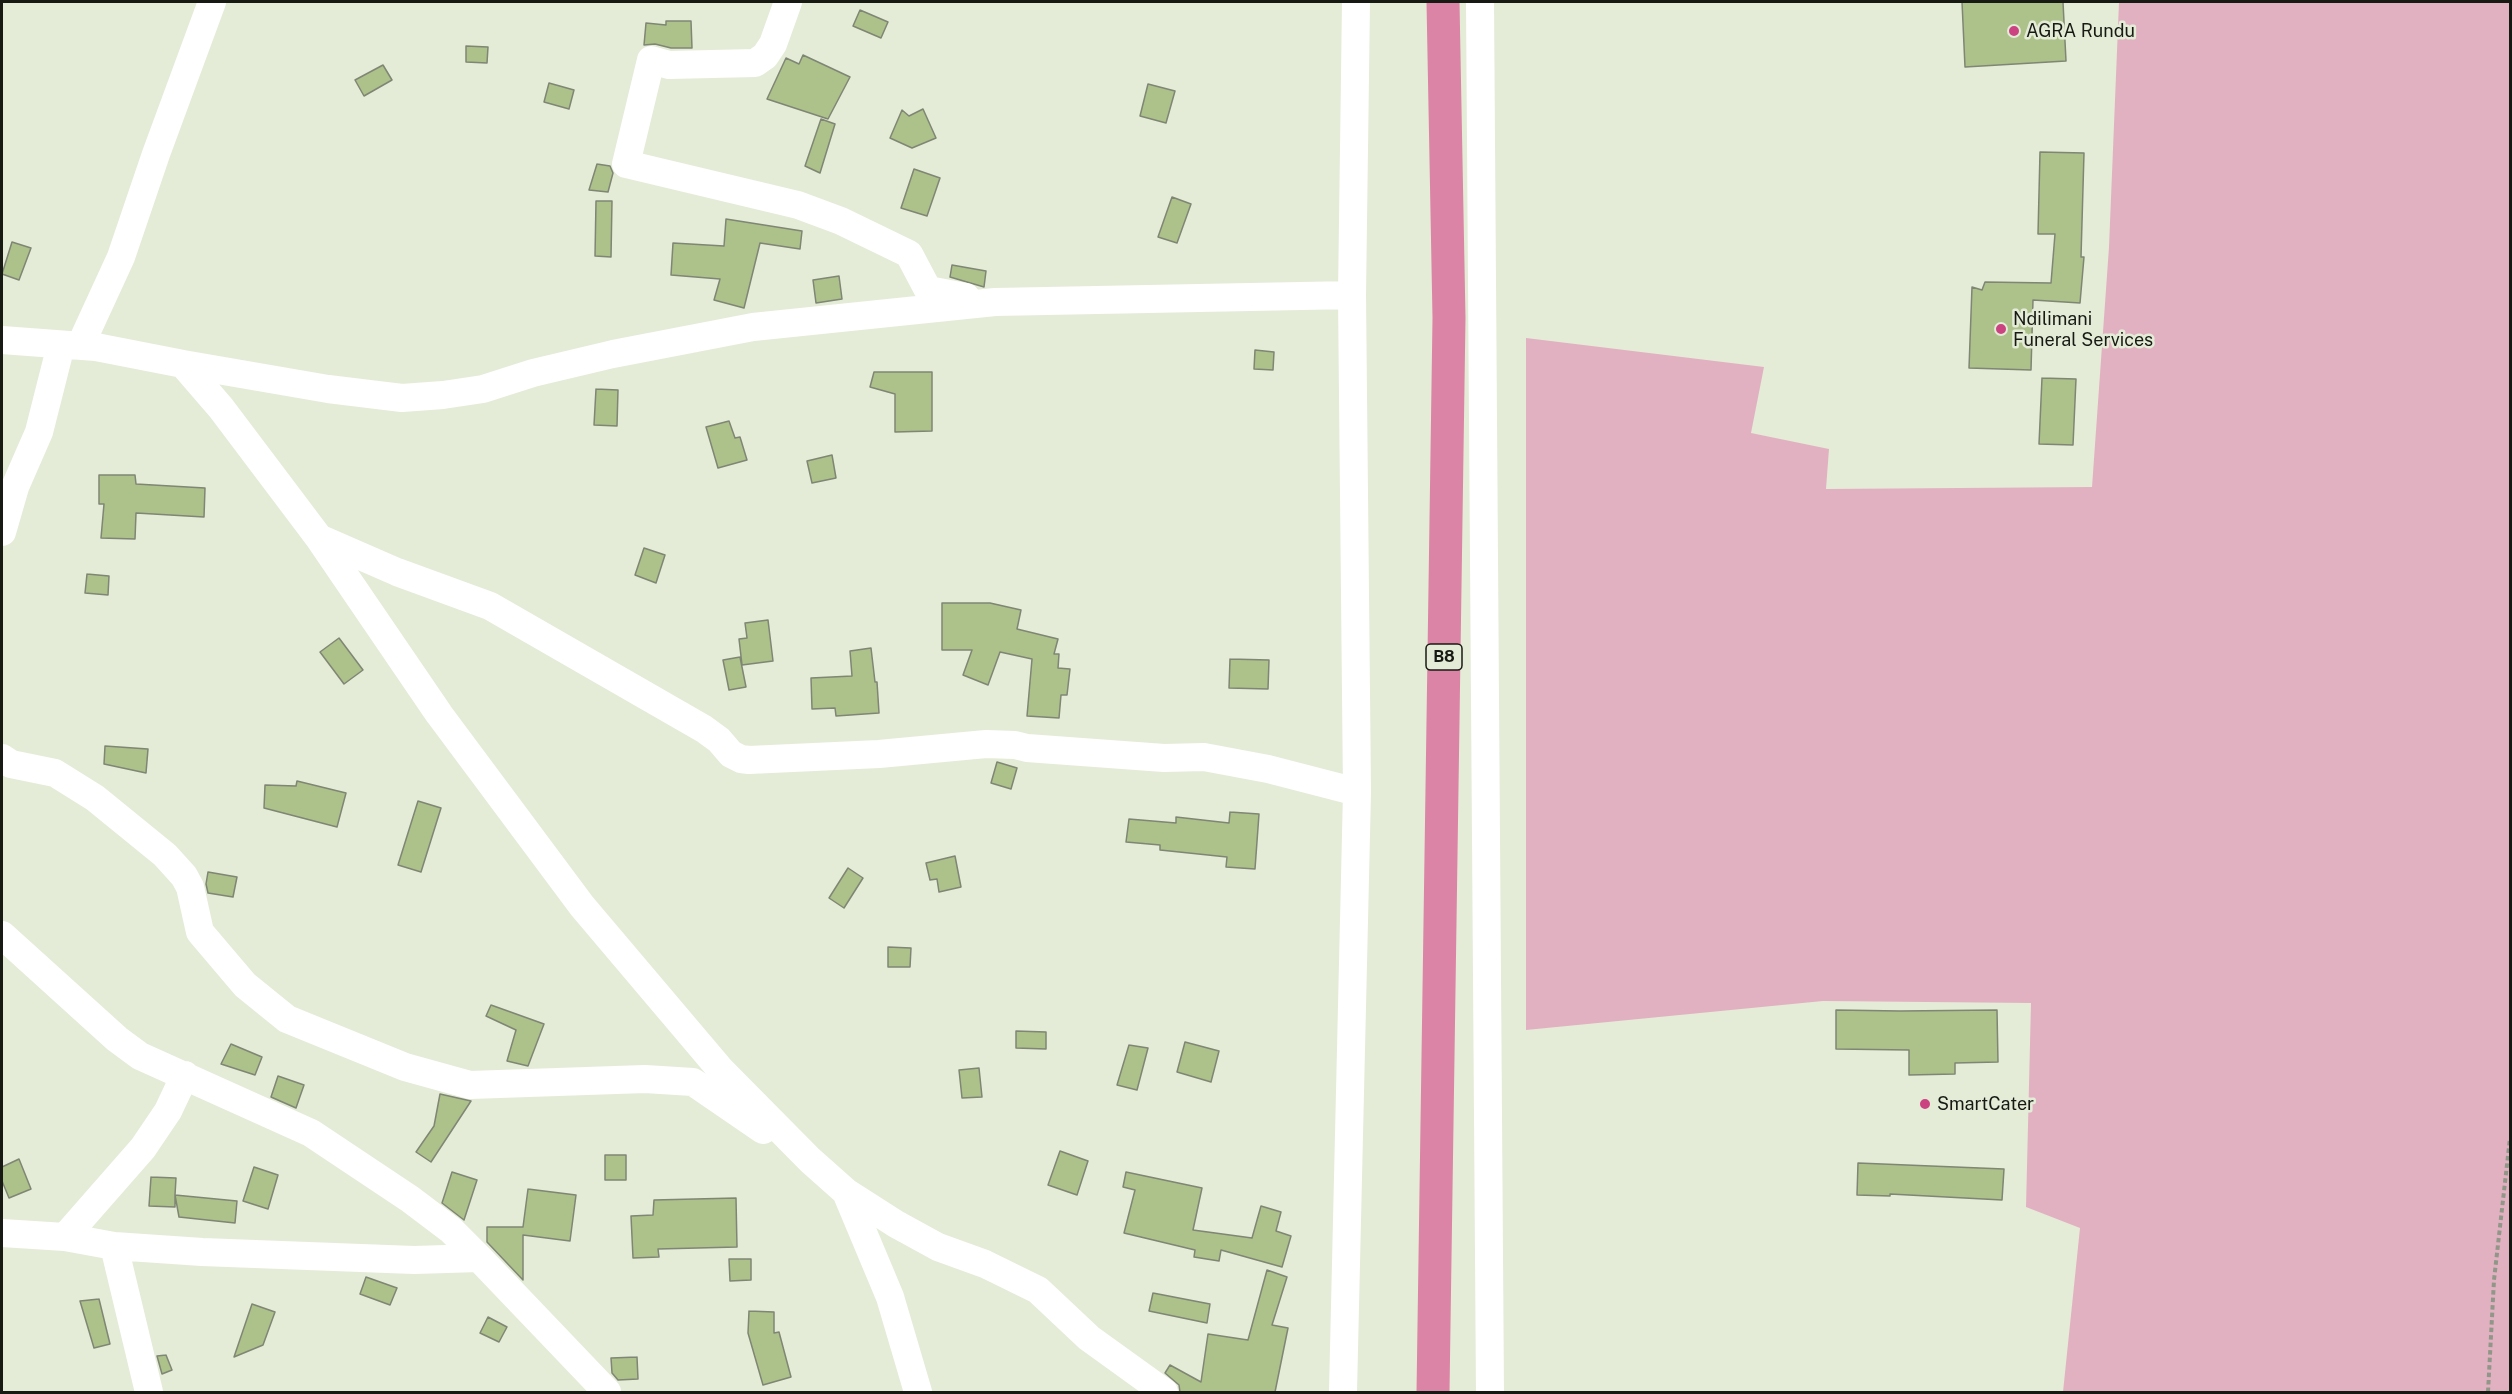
<!DOCTYPE html>
<style>
body{margin:0}
#map{position:relative;width:2512px;height:1394px;overflow:hidden;background:#e4ecd8;font-family:"Public Sans",sans-serif}
canvas{display:block}
.frame{position:absolute;inset:0;border:3px solid #171a13;pointer-events:none}
</style>
<div id="map">
<canvas width="2512" height="1394"></canvas>
<div class="frame"></div>
</div>
<script>
const context = document.querySelector('canvas').getContext('2d');
context.lineJoin = 'round';
function fill(path, color) { context.fillStyle = color; context.fill(path, 'evenodd'); }
const poly = rows => new Path2D(rows.map(r => 'M' + r).join(''));
function trace(path, color, width, dash) { context.strokeStyle = color; context.lineWidth = width; context.lineCap = dash ? 'butt' : 'round'; context.setLineDash(dash || []); context.stroke(path); }
function label(font, color, halo, rows, align = 'center') {
  context.font = font + ' "Public Sans",sans-serif'; context.lineWidth = 5; context.setLineDash([]); context.textBaseline = 'middle'; context.strokeStyle = halo; context.fillStyle = color; for (const [text, x, y, turn = 0] of rows) {
    context.save(); context.translate(x, y); context.rotate((+turn || 0) * Math.PI / 180); context.textAlign = isNaN(turn) ? turn : align; if (halo) context.strokeText(text, 0, 0); context.fillText(text, 0, 0); context.restore();
  }
}
const green = poly([
 [2119,2,2510,2,2510,1392,2063,1392,2080,1228,2026,1207,2031,1003,1823,1001,1526,1030,1526,338,1764,367,1751,433,1829,449,1826,489,2092,487,2109,247]
]);
const building = poly([
 [1962,2,2063,2,2066,61,1965,67,1962,2],
 [860,10,888,22,881,38,853,26,860,10],
 [666,21,691,21,692,48,671,48,655,44,644,45,646,23,666,25,666,21],
 [466,46,488,47,487,63,466,62,466,46],
 [803,55,850,77,828,119,767,99,786,58,799,64,803,55],
 [383,65,392,80,364,96,355,80,383,65],
 [549,83,574,90,569,109,544,102,549,83],
 [1148,84,1175,91,1166,123,1140,116,1148,84],
 [923,109,936,138,912,148,890,138,902,110,909,116,923,109],
 [821,119,835,124,820,173,805,166,821,119],
 [2040,152,2084,153,2081,257,2084,257,2080,303,2033,300,2031,370,1969,368,1972,287,1982,290,1985,282,2051,283,2055,234,2038,234,2040,152],
 [597,164,610,166,613,173,608,192,589,190,597,164],
 [914,169,940,178,927,216,901,208,914,169],
 [1172,197,1191,204,1177,243,1158,237,1172,197],
 [596,201,612,201,611,257,595,256,596,201],
 [726,219,802,231,800,249,760,243,744,308,714,300,720,279,671,275,673,243,724,246,726,219],
 [12,242,31,248,19,280,2,274,12,242],
 [952,265,986,271,984,287,950,277,952,265],
 [839,276,842,299,816,303,813,280,839,276],
 [1255,350,1274,352,1273,370,1254,369,1255,350],
 [874,372,932,372,932,431,895,432,895,394,870,387,874,372],
 [2042,378,2076,379,2073,445,2039,444,2042,378],
 [596,389,618,390,617,426,594,425,596,389],
 [729,421,735,438,740,437,747,460,718,468,706,427,729,421],
 [832,455,836,478,812,483,807,461,832,455],
 [99,475,135,475,136,484,205,488,204,517,136,513,135,539,101,538,104,504,99,504,99,475],
 [644,548,665,555,656,583,635,575,644,548],
 [87,574,109,576,108,595,85,593,87,574],
 [942,603,990,603,1021,610,1017,629,1058,639,1054,654,1059,654,1058,668,1070,669,1067,695,1061,695,1059,718,1027,716,1032,659,1000,652,988,685,963,675,972,650,942,650,942,603],
 [768,620,773,661,742,665,739,639,747,638,745,623,768,620],
 [339,638,363,670,344,684,320,652,339,638],
 [871,648,875,682,877,682,879,713,836,716,835,708,812,709,811,678,852,676,850,651,871,648],
 [740,657,746,687,729,690,723,660,740,657],
 [1230,659,1269,660,1268,689,1229,688,1230,659],
 [105,746,148,749,146,773,104,764,105,746],
 [997,762,1017,768,1011,789,991,783,997,762],
 [297,781,346,793,337,827,264,808,265,785,296,786,297,781],
 [418,801,441,808,421,872,398,865,418,801],
 [1230,812,1259,814,1255,869,1226,867,1227,857,1160,850,1160,845,1126,842,1129,819,1176,823,1176,817,1229,823,1230,812],
 [955,856,961,887,939,892,937,879,930,880,926,863,955,856],
 [848,868,863,878,844,908,829,898,848,868],
 [208,872,237,877,233,897,208,893,206,884,208,872],
 [888,947,911,948,910,967,888,967,888,947],
 [491,1005,544,1024,528,1066,507,1061,516,1030,486,1016,491,1005],
 [1836,1010,1900,1011,1997,1010,1998,1062,1955,1063,1955,1074,1909,1075,1909,1050,1836,1049,1836,1010],
 [1016,1031,1046,1032,1046,1049,1016,1048,1016,1031],
 [1185,1042,1219,1051,1211,1082,1177,1072,1185,1042],
 [231,1044,262,1057,255,1075,221,1064,231,1044],
 [1129,1045,1148,1048,1137,1090,1117,1085,1129,1045],
 [979,1068,982,1097,962,1098,959,1070,979,1068],
 [278,1076,304,1085,296,1108,271,1097,278,1076],
 [440,1094,471,1101,431,1162,416,1152,434,1126,440,1094],
 [1060,1151,1088,1161,1077,1195,1048,1185,1060,1151],
 [605,1155,626,1155,626,1180,605,1180,605,1155],
 [19,1159,31,1189,9,1198,2,1181,2,1167,19,1159],
 [1858,1163,2004,1169,2002,1200,1890,1194,1890,1196,1857,1195,1858,1163],
 [254,1167,278,1175,268,1209,243,1201,254,1167],
 [452,1172,477,1180,464,1220,442,1203,452,1172],
 [1126,1172,1202,1188,1193,1230,1252,1238,1261,1206,1281,1212,1276,1231,1291,1236,1282,1267,1221,1250,1219,1261,1194,1257,1195,1250,1124,1233,1135,1190,1123,1187,1126,1172],
 [151,1177,176,1178,175,1195,237,1201,235,1223,179,1217,175,1195,175,1207,149,1206,151,1177],
 [528,1189,576,1195,570,1241,523,1235,523,1280,487,1242,487,1227,523,1227,528,1189],
 [736,1198,737,1247,658,1249,659,1257,633,1258,631,1216,653,1215,654,1200,736,1198],
 [729,1259,751,1259,751,1280,730,1281,729,1259],
 [1267,1270,1287,1277,1272,1325,1288,1328,1275,1392,1180,1392,1179,1385,1165,1373,1170,1365,1201,1382,1208,1334,1248,1340,1267,1270],
 [366,1277,397,1288,390,1305,360,1294,366,1277],
 [1153,1293,1210,1304,1207,1323,1149,1311,1153,1293],
 [99,1299,110,1344,94,1348,80,1301,99,1299],
 [252,1304,275,1312,263,1345,234,1357,252,1304],
 [749,1311,774,1312,774,1333,779,1332,791,1377,763,1385,748,1333,749,1311],
 [488,1317,507,1327,499,1342,480,1333,488,1317],
 [166,1355,172,1370,162,1374,157,1356,166,1355],
 [637,1357,638,1379,618,1380,612,1373,611,1358,637,1357]
]);
const path = poly([
 [2488,1392,2494,1280,2510,1138]
]);
const minor = poly([
 [788,2,773,44,765,56,755,63,669,65,651,60,626,164,798,205,841,221,909,254,928,290,966,297],
 [1480,2,1490,1392],
 [2,340,96,347,183,364,328,389,402,398,443,395,483,389,533,373,613,354,753,327,995,302,1352,295],
 [81,344,121,257,156,154,212,2],
 [183,364,221,408,319,538,439,714,582,906,720,1069,810,1160,846,1192,896,1224,938,1247,985,1264,1038,1290,1089,1338,1164,1392],
 [2,532,15,487,39,432,61,345],
 [319,538,397,572,490,606,704,729,719,740,731,754,741,759,749,760,879,754,986,744,1015,745,1027,748,1164,758,1204,757,1268,769,1357,792],
 [2,758,11,764,55,773,95,798,165,855,184,876,190,887,200,932,245,985,287,1019,405,1067,470,1085,645,1079,693,1082,763,1130],
 [2,935,117,1039,140,1056,311,1133,410,1199,451,1230,479,1258,607,1392],
 [846,1192,890,1297,918,1392],
 [2,1233,65,1237,114,1246,202,1252,414,1260,479,1258],
 [65,1237,143,1148,168,1111,185,1075],
 [114,1246,149,1392],
 [1343,1392,1357,792,1352,295,1356,2]
]);
const highway = poly([
 [1433,1392,1449,318,1443,2]
]);
const markers = [
 [2014,31,6,"#cb4380"],
 [2001,329,6,"#cb4380"],
 [1925,1104,6,"#cb4380"]
];
const shields = [
 [1444,657,36]
];
const shieldNames = [
 ["B8",1444,657]
];
const poiNames = [
 ["AGRA Rundu",2026,31],
 ["Ndilimani",2013,319],
 ["Funeral Services",2013,340],
 ["SmartCater",1937,1104]
];
fill(green, '#e1b1c1');
fill(building, '#adc18a');
trace(building, '#7f8674', 1.5);
trace(path, '#919788', 4, [4.5, 3]);
trace(minor, '#fff', 28);
trace(highway, '#dc84a5', 33);
for (const [x, y, r, color] of markers) { const dot = new Path2D(); dot.arc(x, y, r, 0, 2 * Math.PI); context.fillStyle = color; context.fill(dot); trace(dot, '#e4ecd8', 2); }
for (const [x, y, w] of shields) { const box = new Path2D(); box.roundRect(x - w / 2, y - 13, w, 26, 4.5); context.fillStyle = '#e4ecd8'; context.fill(box); trace(box, '#171a13', 1.5); }
label('bold 16px', '#171a13', null, shieldNames);
label('18px', '#171a13', '#e4ecd8', poiNames, 'left');
</script>
